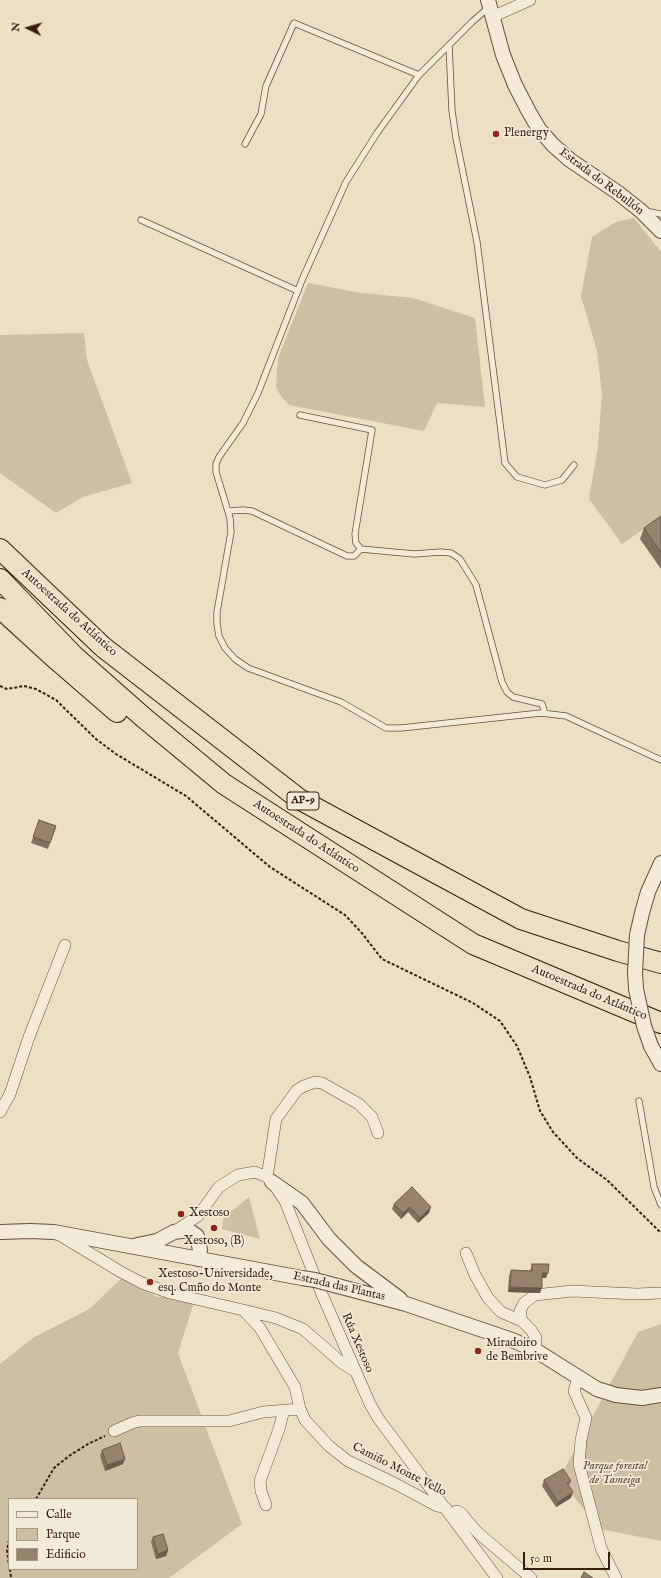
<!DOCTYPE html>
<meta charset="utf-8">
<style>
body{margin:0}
#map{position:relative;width:661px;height:1578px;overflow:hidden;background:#ecdfc3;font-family:"IM FELL English",serif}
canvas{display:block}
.legend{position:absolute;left:8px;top:1498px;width:130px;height:72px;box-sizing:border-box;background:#f3ead8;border:1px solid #a99888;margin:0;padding:5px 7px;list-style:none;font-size:12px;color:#3b1d0f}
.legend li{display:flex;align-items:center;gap:8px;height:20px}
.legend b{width:20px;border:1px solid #a99888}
.north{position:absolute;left:8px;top:8px;width:40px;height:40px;-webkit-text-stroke:3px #f3ead8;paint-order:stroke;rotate:275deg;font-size:11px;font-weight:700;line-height:16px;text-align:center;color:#3b1d0f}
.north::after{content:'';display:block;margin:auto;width:14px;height:18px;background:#3b1d0f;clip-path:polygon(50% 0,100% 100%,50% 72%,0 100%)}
.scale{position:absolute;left:523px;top:1552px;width:87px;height:18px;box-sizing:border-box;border:2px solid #3b1d0f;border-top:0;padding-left:5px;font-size:12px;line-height:14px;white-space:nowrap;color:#3b1d0f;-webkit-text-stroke:3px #f3ead8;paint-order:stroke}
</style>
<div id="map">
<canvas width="661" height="1578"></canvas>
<ul class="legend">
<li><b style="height:5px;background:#f3ead8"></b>Calle</li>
<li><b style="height:11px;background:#cebea4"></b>Parque</li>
<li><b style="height:11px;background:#97826d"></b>Edificio</li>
</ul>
<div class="north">N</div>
<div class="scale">50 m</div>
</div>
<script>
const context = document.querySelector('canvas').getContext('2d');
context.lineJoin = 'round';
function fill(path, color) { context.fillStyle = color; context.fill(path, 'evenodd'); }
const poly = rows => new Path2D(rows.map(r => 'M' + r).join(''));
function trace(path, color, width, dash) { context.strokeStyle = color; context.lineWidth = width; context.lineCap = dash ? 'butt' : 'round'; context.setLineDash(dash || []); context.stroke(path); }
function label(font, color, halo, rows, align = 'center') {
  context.font = font + ' "IM FELL English",serif'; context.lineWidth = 3.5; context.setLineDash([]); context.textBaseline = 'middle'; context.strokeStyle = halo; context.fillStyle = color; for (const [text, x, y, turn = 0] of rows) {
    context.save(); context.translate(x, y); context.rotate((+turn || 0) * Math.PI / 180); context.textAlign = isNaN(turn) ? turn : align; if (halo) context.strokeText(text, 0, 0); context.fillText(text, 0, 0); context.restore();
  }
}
const green = poly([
 [634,218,661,252,661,517,622,544,589,499,598,447,602,394,597,351,581,296,592,237,616,222],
 [308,283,361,293,413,298,475,318,485,407,437,403,424,431,289,405,280,395,276,387,278,358],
 [84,333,87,360,132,483,83,497,56,513,0,473,0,335],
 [249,1197,260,1239,222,1229,223,1218],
 [123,1277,157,1297,196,1296,178,1353,242,1524,169,1578,0,1578,0,1364,33,1338,89,1309],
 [9,1499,137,1499,137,1569,9,1569],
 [661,1324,661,1541,600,1529,559,1479,638,1332]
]);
const path = poly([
 [0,686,7,689,24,686,36,689,56,700,96,739,116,754,186,796,270,867,345,915,361,932,382,959,473,1003,500,1021,517,1046,530,1077,540,1111,553,1132,577,1158,607,1180,661,1233],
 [36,1499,54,1468,69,1456,88,1444,105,1436],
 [9,1540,7,1550,9,1566],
 [10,1569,11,1578]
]);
const service = poly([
 [488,8,472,22,419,75,377,133,346,182,302,280,258,393,243,423,219,457,216,464,216,472,230,518,231,532,217,612,217,624,219,636,225,648,235,659,248,668,341,702,386,728,401,728,541,713,566,716,661,760],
 [449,45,452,111,456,138,477,242,505,463,517,477,545,485,562,480,574,465],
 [245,144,261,114,266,86,294,23,419,75],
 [645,211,661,214],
 [141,220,298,291],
 [300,415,372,430,355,534,356,543,361,549,414,554,441,552,451,553,460,559,476,585,502,682,507,692,513,697,542,704,545,713],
 [229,511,243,510,252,511,347,556,354,556,361,549],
 [639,1101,654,1187,661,1205]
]);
const minor = poly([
 [492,17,530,0],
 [0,1112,10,1094,29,1037,65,945],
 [267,1177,276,1119,297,1090,304,1086,315,1082,322,1083,359,1104,372,1117,378,1133],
 [175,1231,198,1216,219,1187,238,1175,255,1172,267,1177,272,1182,285,1201,321,1292,370,1404,378,1418,497,1578],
 [58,1234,121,1272,142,1283,170,1293,243,1310,260,1328,295,1387,300,1409,305,1420,329,1446,348,1461,396,1484,437,1506,446,1508],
 [466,1253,475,1275,488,1298,501,1312,522,1321],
 [243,1310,276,1318,303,1329,342,1363,355,1371],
 [535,1350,536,1338,531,1330,522,1321,520,1311,524,1303,535,1295,572,1291,637,1294,661,1293],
 [578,1378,574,1391,586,1418,581,1440,579,1464,601,1548,616,1578],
 [114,1431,132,1423,139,1421,229,1421,263,1412,300,1409],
 [266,1505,261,1491,260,1481,279,1429,284,1410],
 [450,1514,457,1511,461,1513,477,1532,531,1578]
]);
const tertiary = poly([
 [488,0,503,55,515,85,529,112,539,129,553,145,570,160,617,192,641,211,661,231],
 [637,935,642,913,648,892,661,863],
 [651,1046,661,1064],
 [272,1182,302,1203,329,1239,356,1266,400,1299],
 [0,1232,30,1231,54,1232,302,1278],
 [137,1245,157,1241,174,1232,188,1230,197,1236,200,1250,198,1259],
 [330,1284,406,1304,512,1340,535,1350,597,1389,616,1395,642,1398,661,1395]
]);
const motorway = poly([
 [0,549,103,647,299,799,521,919,618,951,661,963],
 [0,579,74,656,143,717,224,784,473,944,661,1023],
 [0,608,57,660,117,712]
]);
const tertiaryBridge = poly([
 [637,935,635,973,636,989,644,1026,651,1046],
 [302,1278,315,1280,330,1284]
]);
const wall = poly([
 [661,516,661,569,640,539,644,528],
 [39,820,56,826,48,849,31,843],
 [412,1187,429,1213,418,1223,408,1212,401,1219,392,1209,394,1204],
 [532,1264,546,1278,542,1278,540,1293,508,1292,509,1276,511,1270,530,1271],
 [102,1450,123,1464,105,1471,100,1456],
 [544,1480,571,1481,569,1485,571,1498,556,1507,542,1486],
 [153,1537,168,1550,166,1556,156,1559,151,1542]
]);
const shadedWall = poly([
 [410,1207,408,1212,401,1219,403,1213],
 [431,1207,429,1213,418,1223,420,1218],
 [542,1273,548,1273,546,1278,540,1278],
 [510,1287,542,1288,540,1293,508,1292],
 [125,1459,123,1464,105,1471,107,1465],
 [573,1492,571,1498,556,1507,558,1502],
 [168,1550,166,1556,156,1559,158,1554]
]);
const building = poly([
 [661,516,661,553,644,528,661,516],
 [39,820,56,826,50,843,33,837,39,820],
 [412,1187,431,1207,420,1218,410,1207,403,1213,394,1204,412,1187],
 [532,1264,549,1264,548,1273,542,1273,542,1288,510,1287,511,1270,532,1271,532,1264],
 [120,1443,125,1459,107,1465,102,1450,120,1443],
 [563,1469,571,1481,567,1483,573,1492,558,1502,544,1480,563,1469],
 [163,1534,168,1550,158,1554,153,1537,163,1534],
 [584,1572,593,1578,581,1578,584,1572]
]);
const markers = [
 [496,134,4,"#8f2418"],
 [181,1214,4,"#8f2418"],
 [214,1228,4,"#8f2418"],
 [150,1282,4,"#8f2418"],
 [478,1351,4,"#8f2418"]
];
const shields = [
 [303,801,32]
];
const shieldNames = [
 ["AP-9",303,801]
];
const poiNames = [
 ["Plenergy",504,134],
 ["Xestoso",189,1214],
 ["Xestoso, (B)",214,1242,"center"],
 ["Xestoso-Universidade,",158,1275],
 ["esq. Cmño do Monte",158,1289],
 ["Miradoiro",486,1344],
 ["de Bembrive",486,1358]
];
const streetNames = [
 ["Estrada do Rebullón",601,182,37],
 ["Autoestrada do Atlántico",69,613,42],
 ["Autoestrada do Atlántico",306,837,33],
 ["Autoestrada do Atlántico",589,993,23],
 ["Estrada das Plantas",339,1287,13],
 ["Rúa Xestoso",357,1343,67],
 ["Camiño Monte Vello",399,1470,27]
];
const parkNames = [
 ["Parque forestal",615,1467],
 ["de Tameiga",615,1481]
];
fill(green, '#cebea4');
trace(service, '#674e3c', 7);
trace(minor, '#674e3c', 12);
trace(tertiary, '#674e3c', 16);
trace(motorway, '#3b1d0f', 22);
trace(path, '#3b1d0f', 2, [3, 2]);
trace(service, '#f3ead8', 5.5);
trace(minor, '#f3ead8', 11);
trace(tertiary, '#f3ead8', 14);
trace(motorway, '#ecdfc3', 20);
trace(tertiaryBridge, '#674e3c', 16, []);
trace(tertiaryBridge, '#f3ead8', 14);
fill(wall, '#82705e');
fill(shadedWall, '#6a5b4c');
fill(building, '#97826d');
trace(building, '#6a5b4c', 1);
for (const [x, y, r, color] of markers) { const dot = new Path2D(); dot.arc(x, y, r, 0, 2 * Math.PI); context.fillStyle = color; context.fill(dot); trace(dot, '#f3ead8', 1.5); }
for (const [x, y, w] of shields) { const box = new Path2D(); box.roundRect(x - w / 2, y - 9, w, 18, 3); context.fillStyle = '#f3ead8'; context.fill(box); trace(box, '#3b1d0f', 1); }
label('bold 11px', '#3b1d0f', null, shieldNames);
label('12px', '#3b1d0f', '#f3ead8', poiNames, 'left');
label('12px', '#3b1d0f', '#f3ead8', streetNames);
label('italic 12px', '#604534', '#f3ead8', parkNames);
</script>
